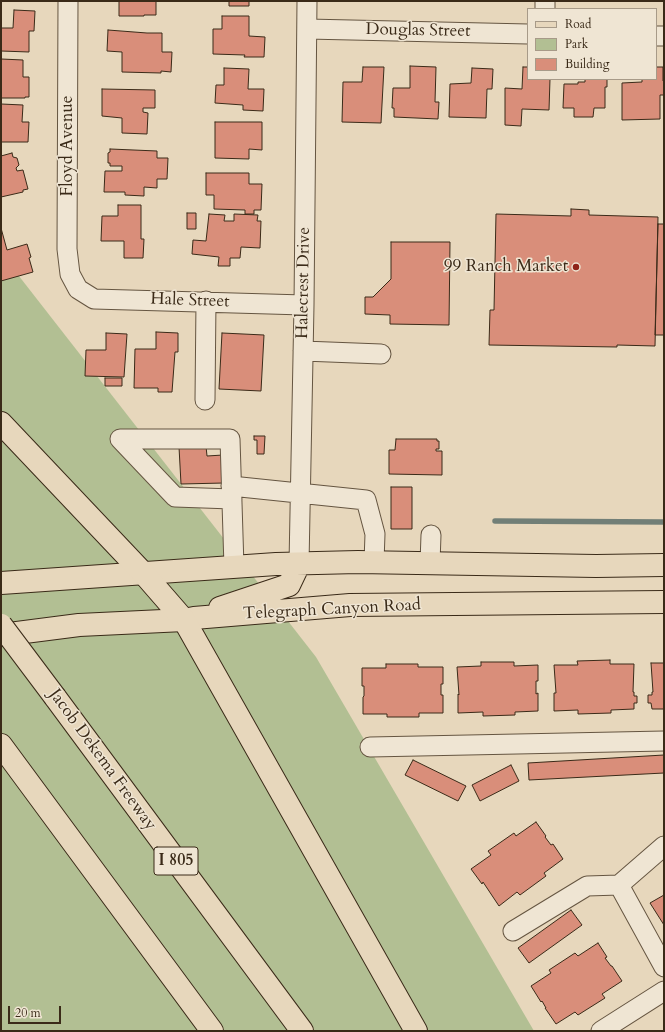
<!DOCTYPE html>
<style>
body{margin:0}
#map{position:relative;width:665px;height:1032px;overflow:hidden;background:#e7d7bc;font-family:Cardo,serif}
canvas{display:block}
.frame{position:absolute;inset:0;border:2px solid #3a2a18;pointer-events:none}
.legend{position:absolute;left:527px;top:8px;width:130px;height:72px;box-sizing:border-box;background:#efe5d3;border:1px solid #a79a88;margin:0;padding:5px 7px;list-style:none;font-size:12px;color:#3a2a18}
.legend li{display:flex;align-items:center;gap:8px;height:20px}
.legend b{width:20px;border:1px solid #a79a88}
.scale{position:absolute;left:8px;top:1006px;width:53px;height:18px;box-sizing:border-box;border:2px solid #3a2a18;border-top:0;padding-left:5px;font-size:12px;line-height:14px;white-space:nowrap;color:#3a2a18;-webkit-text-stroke:3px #efe5d3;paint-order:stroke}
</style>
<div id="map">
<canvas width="665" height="1032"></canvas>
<div class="frame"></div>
<ul class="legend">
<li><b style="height:5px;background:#e7d7bc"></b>Road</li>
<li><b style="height:11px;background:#b2bf93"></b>Park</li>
<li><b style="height:11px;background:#d98e7a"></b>Building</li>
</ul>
<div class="scale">20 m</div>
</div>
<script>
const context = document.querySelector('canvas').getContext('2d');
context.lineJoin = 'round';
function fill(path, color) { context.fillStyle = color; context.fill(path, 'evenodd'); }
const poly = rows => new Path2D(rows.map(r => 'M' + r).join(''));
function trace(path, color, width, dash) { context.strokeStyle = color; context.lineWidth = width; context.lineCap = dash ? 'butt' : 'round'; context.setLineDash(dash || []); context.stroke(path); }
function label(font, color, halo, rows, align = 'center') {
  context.font = font + ' Cardo,serif'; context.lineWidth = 3; context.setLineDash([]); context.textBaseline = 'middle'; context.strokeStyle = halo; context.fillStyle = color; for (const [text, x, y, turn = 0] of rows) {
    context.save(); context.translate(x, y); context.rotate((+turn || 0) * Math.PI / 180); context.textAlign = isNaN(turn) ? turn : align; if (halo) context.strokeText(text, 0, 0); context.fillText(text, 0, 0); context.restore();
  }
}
const green = poly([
 [1,253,316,657,534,1031,1,1031]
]);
const stream = poly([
 [495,521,664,522]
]);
const building = poly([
 [119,1,156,1,156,15,144,15,144,16,119,16,119,1],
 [229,1,249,1,249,6,229,6,229,1],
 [14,10,35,11,34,31,29,31,29,52,1,51,1,28,13,28,14,10],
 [222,16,249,16,249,36,265,37,264,57,244,57,245,55,213,54,213,29,222,29,222,16],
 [108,30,147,33,162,33,162,52,172,52,171,72,161,71,161,73,122,72,122,52,107,51,108,30],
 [1,59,23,60,23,77,29,77,29,97,25,97,25,98,1,98,1,59],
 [410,66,436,67,435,102,439,102,438,119,394,117,394,108,392,108,393,88,410,88,410,66],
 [363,67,384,67,381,123,342,122,343,82,362,82,363,67],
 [523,67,528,67,528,79,550,79,549,110,522,109,521,126,505,125,505,88,522,89,523,67],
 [656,67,663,67,663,81,664,81,664,95,660,95,660,119,622,120,622,83,642,82,642,79,656,79,656,67],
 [224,68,249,69,248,89,264,89,263,111,243,110,243,105,215,103,216,85,224,85,224,68],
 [472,68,493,69,492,89,487,89,486,118,449,117,450,84,471,83,472,68],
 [585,79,607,79,607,87,605,87,605,108,594,108,593,117,574,117,574,108,563,108,564,84,578,84,578,82,585,82,585,79],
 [102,89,155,90,155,108,143,108,143,112,148,113,147,134,122,133,122,118,102,116,102,89],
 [1,104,23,105,22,122,29,122,28,142,1,142,1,104],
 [215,122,262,122,262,150,249,149,249,159,215,158,215,122],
 [110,149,157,151,157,158,168,158,167,179,157,179,157,188,144,187,144,196,125,195,125,192,104,192,105,171,122,171,122,166,110,166,110,163,108,163,108,153,110,152,110,149],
 [12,153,13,157,17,158,19,165,16,168,17,171,23,170,28,189,23,190,23,192,1,197,1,156,12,153],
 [206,173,249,173,249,184,262,184,261,210,254,210,254,214,245,214,245,210,214,209,214,195,206,195,206,173],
 [118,205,141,205,141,239,144,239,143,258,124,258,124,241,101,241,102,216,118,216,118,205],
 [571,209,589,210,589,215,658,217,655,346,617,345,617,347,489,345,490,310,494,310,496,214,571,216,571,209],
 [187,213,196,213,196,229,187,229,187,213],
 [209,214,225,215,224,221,234,221,234,214,258,215,257,221,261,221,260,248,241,247,240,258,230,258,230,266,218,266,219,257,192,254,193,240,206,241,209,214],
 [658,224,664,224,664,335,655,335,658,224],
 [1,228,7,250,27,244,31,257,29,258,33,272,1,281,1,228],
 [391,242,450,242,449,325,390,324,390,315,365,314,365,297,373,297,391,279,391,242],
 [156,332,178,333,178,352,175,352,172,392,158,392,158,388,134,388,135,349,156,349,156,332],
 [106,333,127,334,124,377,85,376,86,350,106,350,106,333],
 [222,333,264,335,261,391,219,389,222,333],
 [105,378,122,378,122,386,105,386,105,378],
 [254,436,265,436,264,454,257,454,257,440,254,440,254,436],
 [396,439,437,439,437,441,439,441,439,449,436,449,436,451,442,451,442,475,389,474,389,450,395,450,396,439],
 [206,446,207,456,223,455,224,483,181,484,179,447,206,446],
 [391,487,412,487,412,529,391,529,391,487],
 [610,660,610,664,634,664,633,692,634,692,634,696,637,696,637,703,634,703,634,709,611,710,611,713,578,714,578,710,554,711,554,693,556,693,554,665,578,665,577,661,610,660],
 [481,662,514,662,514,666,538,665,538,681,536,681,536,694,538,693,538,711,515,712,515,715,483,716,483,712,458,713,458,694,459,695,457,667,481,666,481,662],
 [651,663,664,663,664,709,652,709,651,703,648,703,648,695,652,695,652,692,653,692,651,663],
 [386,664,418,664,418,667,443,667,443,684,441,684,441,695,443,695,443,713,419,713,419,717,387,717,387,714,363,714,363,697,364,696,364,686,362,686,362,668,386,668,386,664],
 [664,755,664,773,529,780,528,763,664,755],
 [413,760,466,786,458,801,405,775,413,760],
 [511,765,519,781,480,801,472,785,511,765],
 [536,822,546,836,545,837,551,845,553,844,563,859,544,873,546,876,520,895,517,892,499,906,483,882,482,884,471,869,491,855,488,851,514,833,516,836,536,822],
 [664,895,664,925,650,903,664,895],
 [571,910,582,925,529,963,518,948,571,910],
 [598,943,607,957,605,958,611,966,612,966,622,981,602,994,605,998,578,1015,575,1012,556,1024,545,1008,546,1008,542,1001,541,1002,531,986,551,973,549,970,575,953,578,956,598,943]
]);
const minor = poly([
 [68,1,67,249,70,274,78,289,94,299,304,305],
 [545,9,545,1],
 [307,29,528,34],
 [656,36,664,36],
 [303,351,381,354],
 [205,400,206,301],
 [231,486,366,500,375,534,374,562],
 [232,499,175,497,120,439,230,439,234,567],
 [430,563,431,535],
 [299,564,304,305,307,1],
 [370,747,664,741],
 [664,846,619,885,664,967],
 [513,931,587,886,619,885],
 [601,1031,664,991]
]);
const major = poly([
 [1,583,276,564,358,562,596,566,664,565],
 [220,608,289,585,299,564],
 [1,635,79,625,184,620,194,618,350,605,664,602]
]);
const highway = poly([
 [1,423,144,574,184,620,416,1031],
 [55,697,302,1031],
 [1,745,212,1031]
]);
const highwayBridge = poly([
 [1,625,55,697]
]);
const markers = [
 [576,267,4,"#8f2418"]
];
const shields = [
 [176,861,44]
];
const shieldNames = [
 ["I 805",176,861]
];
const streetNames = [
 ["Douglas Street",418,31,1],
 ["Floyd Avenue",68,146,-90],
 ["Halecrest Drive",304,283,-89],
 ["Hale Street",190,301,2],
 ["Telegraph Canyon Road",332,610,-3],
 ["Jacob Dekema Freeway",102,760,54]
];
const poiNames = [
 ["99 Ranch Market",568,267]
];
fill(green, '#b2bf93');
trace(stream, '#727f77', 5.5);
fill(building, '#d98e7a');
trace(building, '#3a2a18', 1);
trace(minor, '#655541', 21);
trace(major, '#3a2a18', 24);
trace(highway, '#3a2a18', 24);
trace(minor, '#efe5d3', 19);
trace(major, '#e7d7bc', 22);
trace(highway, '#e7d7bc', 22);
trace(highwayBridge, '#3a2a18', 24, []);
trace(highwayBridge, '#e7d7bc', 22);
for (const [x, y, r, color] of markers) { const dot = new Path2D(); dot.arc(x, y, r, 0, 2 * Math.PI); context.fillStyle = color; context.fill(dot); trace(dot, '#efe5d3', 1.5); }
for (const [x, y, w] of shields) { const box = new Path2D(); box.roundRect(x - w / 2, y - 14, w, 28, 3); context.fillStyle = '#efe5d3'; context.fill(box); trace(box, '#3a2a18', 1); }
label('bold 16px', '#3a2a18', null, shieldNames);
label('17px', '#3a2a18', '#efe5d3', streetNames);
label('17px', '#3a2a18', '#efe5d3', poiNames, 'right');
</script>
